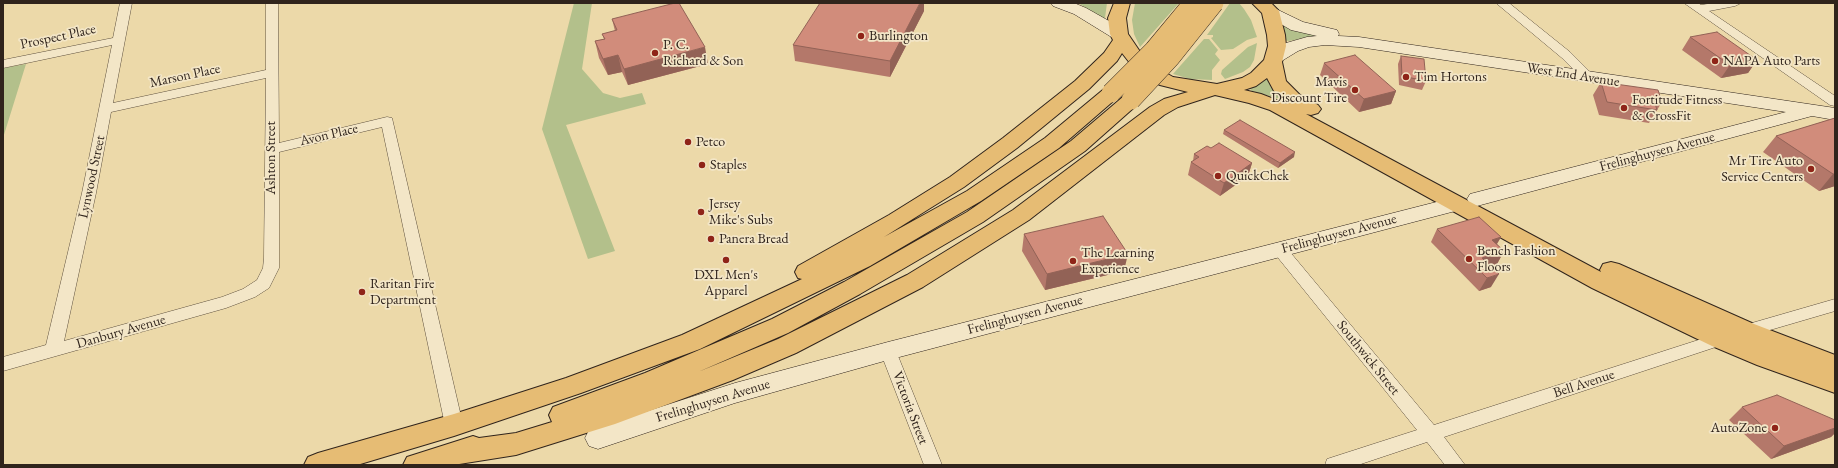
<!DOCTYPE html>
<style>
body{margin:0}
#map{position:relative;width:1838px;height:468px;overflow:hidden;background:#ecd9a9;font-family:"EB Garamond",serif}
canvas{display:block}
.frame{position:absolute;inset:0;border:4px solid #30241c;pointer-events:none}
</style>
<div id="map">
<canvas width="1838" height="468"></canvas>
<div class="frame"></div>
</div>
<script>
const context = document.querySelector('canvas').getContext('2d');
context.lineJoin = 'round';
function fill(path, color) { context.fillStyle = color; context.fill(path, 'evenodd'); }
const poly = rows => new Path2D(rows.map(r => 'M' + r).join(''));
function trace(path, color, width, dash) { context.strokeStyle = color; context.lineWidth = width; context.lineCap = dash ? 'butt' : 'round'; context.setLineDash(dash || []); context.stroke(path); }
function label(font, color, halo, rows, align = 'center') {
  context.font = font + ' "EB Garamond",serif'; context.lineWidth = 3.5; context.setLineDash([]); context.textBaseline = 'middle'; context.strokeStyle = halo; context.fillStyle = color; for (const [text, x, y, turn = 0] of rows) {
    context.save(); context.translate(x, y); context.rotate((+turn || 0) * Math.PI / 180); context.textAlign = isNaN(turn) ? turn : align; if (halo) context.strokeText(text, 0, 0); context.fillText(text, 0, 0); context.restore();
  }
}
const green = poly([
 [574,3,592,3,582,69,603,93,620,98,642,93,646,104,566,125,615,251,588,259,542,129],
 [1078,3,1107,3,1105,18,1103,18],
 [1135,3,1179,3,1140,47,1134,34,1132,20],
 [1230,3,1239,3,1244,9,1251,20,1257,37,1247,40,1233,49,1221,50,1211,38,1213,37,1213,35,1207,35],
 [1281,23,1317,36,1317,37,1288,41,1285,40],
 [1204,39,1209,39,1218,50,1215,54,1220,60,1212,70,1212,80,1190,79,1173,74],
 [1257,43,1254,60,1250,67,1243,72,1225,79,1221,74,1222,70,1248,47],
 [26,64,3,138,3,68],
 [1264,79,1268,79,1271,87,1284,100,1252,91,1250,89]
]);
const street = poly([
 [120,3,132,3,113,103,266,70,266,3,278,3,279,143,387,117,392,118,463,425,460,430,454,433,448,430,445,425,382,127,279,152,279,268,269,288,255,297,226,308,3,371,3,357,46,345,82,193,112,45,3,68,3,60,113,38,120,3],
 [266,78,264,258,263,268,257,280,243,289,222,297,64,341,96,193,111,112,266,78],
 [1496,3,1509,3,1570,52,1592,74,1594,77,1592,80,1584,80,1562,58,1496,3],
 [1684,3,1698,3,1701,5,1714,3,1741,3,1735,6,1709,11,1835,96,1835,106,1830,105,1684,3],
 [1280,245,1285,246,1434,425,1745,325,1835,299,1835,311,1746,337,1444,437,1465,465,1445,465,1427,442,1358,465,1325,465,1327,459,1417,430,1275,254,1272,250,1275,246,1280,245],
 [888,344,894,346,896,351,942,465,924,465,880,351,882,346,888,344]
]);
const secondary = poly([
 [1051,3,1074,3,1086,8,1125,30,1127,34,1125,38,1119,39,1113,38,1074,14,1053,6,1051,3],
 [1270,6,1303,22,1337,30,1339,34,1338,36,1359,37,1835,108,1835,120,1812,116,1477,206,1470,204,1467,199,1470,194,1786,112,1359,47,1325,45,1309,47,1298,51,1280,62,1274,63,1268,62,1265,58,1268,54,1286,43,1307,37,1317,36,1291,30,1264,14,1262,11,1264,8,1270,6],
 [1456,197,1463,199,1466,204,1463,209,888,360,735,403,598,449,589,446,585,438,589,430,735,383,888,342,1456,197]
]);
const highway = poly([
 [1114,3,1130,3,1126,18,1128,34,1145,59,1159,69,1173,77,1217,84,1242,78,1251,73,1264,60,1268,46,1267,35,1262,13,1252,3,1271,3,1279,11,1285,35,1286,46,1282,62,1286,81,1300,95,1318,105,1321,109,1318,113,1311,115,1306,114,1601,272,1600,270,1603,264,1611,262,1619,264,1754,324,1835,355,1835,393,1757,365,1712,346,1592,288,1270,110,1249,103,1215,95,1178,107,1164,115,1029,220,923,287,796,353,733,380,615,424,516,455,453,465,403,465,407,457,473,436,479,438,516,433,552,422,549,415,553,407,645,373,772,319,844,282,967,212,1071,141,1124,96,1131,94,1138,96,1141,100,1138,104,1085,151,983,222,860,294,788,333,698,372,778,339,907,275,1013,210,1150,107,1164,99,1188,92,1160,85,1145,77,1133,67,1122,53,1117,61,1089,89,1017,148,964,187,884,237,967,191,1045,138,1104,89,1111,87,1118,89,1120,93,1118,97,1059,148,981,201,870,266,700,349,581,393,454,436,357,465,304,465,308,457,318,453,454,414,566,378,682,335,802,279,798,278,795,272,798,266,889,215,950,177,1003,138,1075,81,1104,53,1113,40,1110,34,1108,18,1114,3],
 [1267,78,1274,91,1287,104,1261,94,1244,90,1256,86,1267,78]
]);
const highwayBridge = poly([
 [1111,93,1154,50,1193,3],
 [1131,100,1170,58,1214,3]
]);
const wall = poly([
 [924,11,890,77,795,61,793,45],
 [612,19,708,64,628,85,622,72,608,75,599,58,595,41,604,39,602,34,615,31],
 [1690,37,1757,60,1748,73,1721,78,1682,50],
 [1401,56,1426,81,1422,90,1399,85,1398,64],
 [1324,63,1396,91,1391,104,1359,112,1320,75],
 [1601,82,1662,102,1649,123,1599,115,1593,95],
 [1835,118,1835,186,1819,191,1763,152,1776,136],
 [1224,130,1294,157,1278,168,1223,134],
 [1211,148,1252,163,1248,176,1220,196,1188,175,1191,162,1193,161,1194,154],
 [1437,229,1501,237,1497,244,1504,251,1497,264,1490,266,1491,287,1479,291,1431,242],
 [1024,234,1124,271,1045,290,1022,251],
 [1742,407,1835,420,1835,433,1831,437,1771,459,1729,420]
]);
const shadedWall = poly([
 [920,3,924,3,924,11,890,77,890,61],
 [705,47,708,64,628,85,624,69],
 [618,55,622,72,608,75,603,59],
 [1757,60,1748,73,1721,78,1730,65],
 [1396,91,1391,104,1359,112,1364,99],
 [1295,152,1294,157,1278,168,1280,163],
 [1252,163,1248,176,1220,196,1224,183],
 [1833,174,1835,174,1835,186,1819,191],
 [1501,237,1493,250,1492,240],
 [1504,251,1497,264,1479,270,1482,258],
 [1128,254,1124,271,1045,290,1047,274],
 [1499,274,1491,287,1479,291,1487,278],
 [1835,428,1835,433,1831,437,1771,459,1784,446]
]);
const building = poly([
 [675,3,679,3,705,47,624,69,618,55,603,59,595,41,605,39,602,34,617,30,612,19,675,3],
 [820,3,920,3,890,61,793,45,820,3],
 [1717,32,1757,60,1730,65,1690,37,1717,32],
 [1355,55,1396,91,1364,99,1324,63,1355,55],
 [1401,56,1424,59,1426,81,1402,76,1401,56],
 [1601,82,1658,90,1662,102,1654,100,1657,110,1607,102,1601,82],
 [1835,118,1835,174,1833,174,1776,136,1835,118],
 [1240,120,1295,152,1280,163,1224,130,1240,120],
 [1219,143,1252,163,1224,183,1191,162,1199,157,1194,154,1207,146,1211,148,1219,143],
 [1103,216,1128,254,1047,274,1024,234,1103,216],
 [1479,217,1501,237,1492,240,1504,251,1482,258,1499,274,1487,278,1437,229,1479,217],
 [1777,395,1835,420,1835,428,1784,446,1742,407,1777,395]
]);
const markers = [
 [861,36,4,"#8f2418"],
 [655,53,4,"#8f2418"],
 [1715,61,4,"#8f2418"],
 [1406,77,4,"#8f2418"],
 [1355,90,4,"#8f2418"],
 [1624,108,4,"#8f2418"],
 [688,142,4,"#8f2418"],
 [702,165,4,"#8f2418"],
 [1811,169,4,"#8f2418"],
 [1218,176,4,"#8f2418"],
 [701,212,4,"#8f2418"],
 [711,239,4,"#8f2418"],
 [1469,259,4,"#8f2418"],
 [726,260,4,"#8f2418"],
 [1073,261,4,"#8f2418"],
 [362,292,4,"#8f2418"],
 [1775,428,4,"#8f2418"]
];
const poiNames = [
 ["Burlington",869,36],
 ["P. C.",663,45],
 ["Richard & Son",663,61],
 ["NAPA Auto Parts",1723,61],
 ["Tim Hortons",1414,77],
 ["Mavis",1347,82,"right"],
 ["Discount Tire",1347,98,"right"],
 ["Fortitude Fitness",1632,100],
 ["& CrossFit",1632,116],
 ["Petco",696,142],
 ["Mr Tire Auto",1803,161,"right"],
 ["Service Centers",1803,177,"right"],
 ["Staples",710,165],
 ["QuickChek",1226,176],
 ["Jersey",709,204],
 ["Mike's Subs",709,220],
 ["Panera Bread",719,239],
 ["Bench Fashion",1477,251],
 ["Floors",1477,267],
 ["The Learning",1081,253],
 ["Experience",1081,269],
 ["DXL Men's",726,275,"center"],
 ["Apparel",726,291,"center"],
 ["Raritan Fire",370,284],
 ["Department",370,300],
 ["AutoZone",1767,428,"right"]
];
const streetNames = [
 ["Prospect Place",58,37,-12],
 ["West End Avenue",1573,75,9],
 ["Marson Place",185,76,-12],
 ["Avon Place",329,135,-13],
 ["Frelinghuysen Avenue",1657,152,-15],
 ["Ashton Street",271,158,-90],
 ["Lynwood Street",92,177,-78],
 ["Frelinghuysen Avenue",1339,234,-15],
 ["Frelinghuysen Avenue",1025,315,-15],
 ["Danbury Avenue",121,332,-16],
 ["Southwick Street",1368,358,51],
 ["Bell Avenue",1584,384,-18],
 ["Frelinghuysen Avenue",713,401,-17],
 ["Victoria Street",910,408,69]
];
fill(green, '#b3c08b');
trace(street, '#5f513f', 1);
trace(secondary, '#30241c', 1);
trace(highway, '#30241c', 2);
fill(street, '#f3e6c7');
fill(secondary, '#f3e6c7');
fill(highway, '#e6bc74');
trace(highwayBridge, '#30241c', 20, []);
trace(highwayBridge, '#e6bc74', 19);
fill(wall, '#b4786a');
fill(shadedWall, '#926256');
fill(building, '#d18c7b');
trace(building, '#926256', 1);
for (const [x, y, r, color] of markers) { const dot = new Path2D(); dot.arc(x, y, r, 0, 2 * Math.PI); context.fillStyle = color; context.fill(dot); trace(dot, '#f3e6c7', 1.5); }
label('14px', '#30241c', '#f3e6c7', poiNames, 'left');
label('14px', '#30241c', '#f3e6c7', streetNames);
</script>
